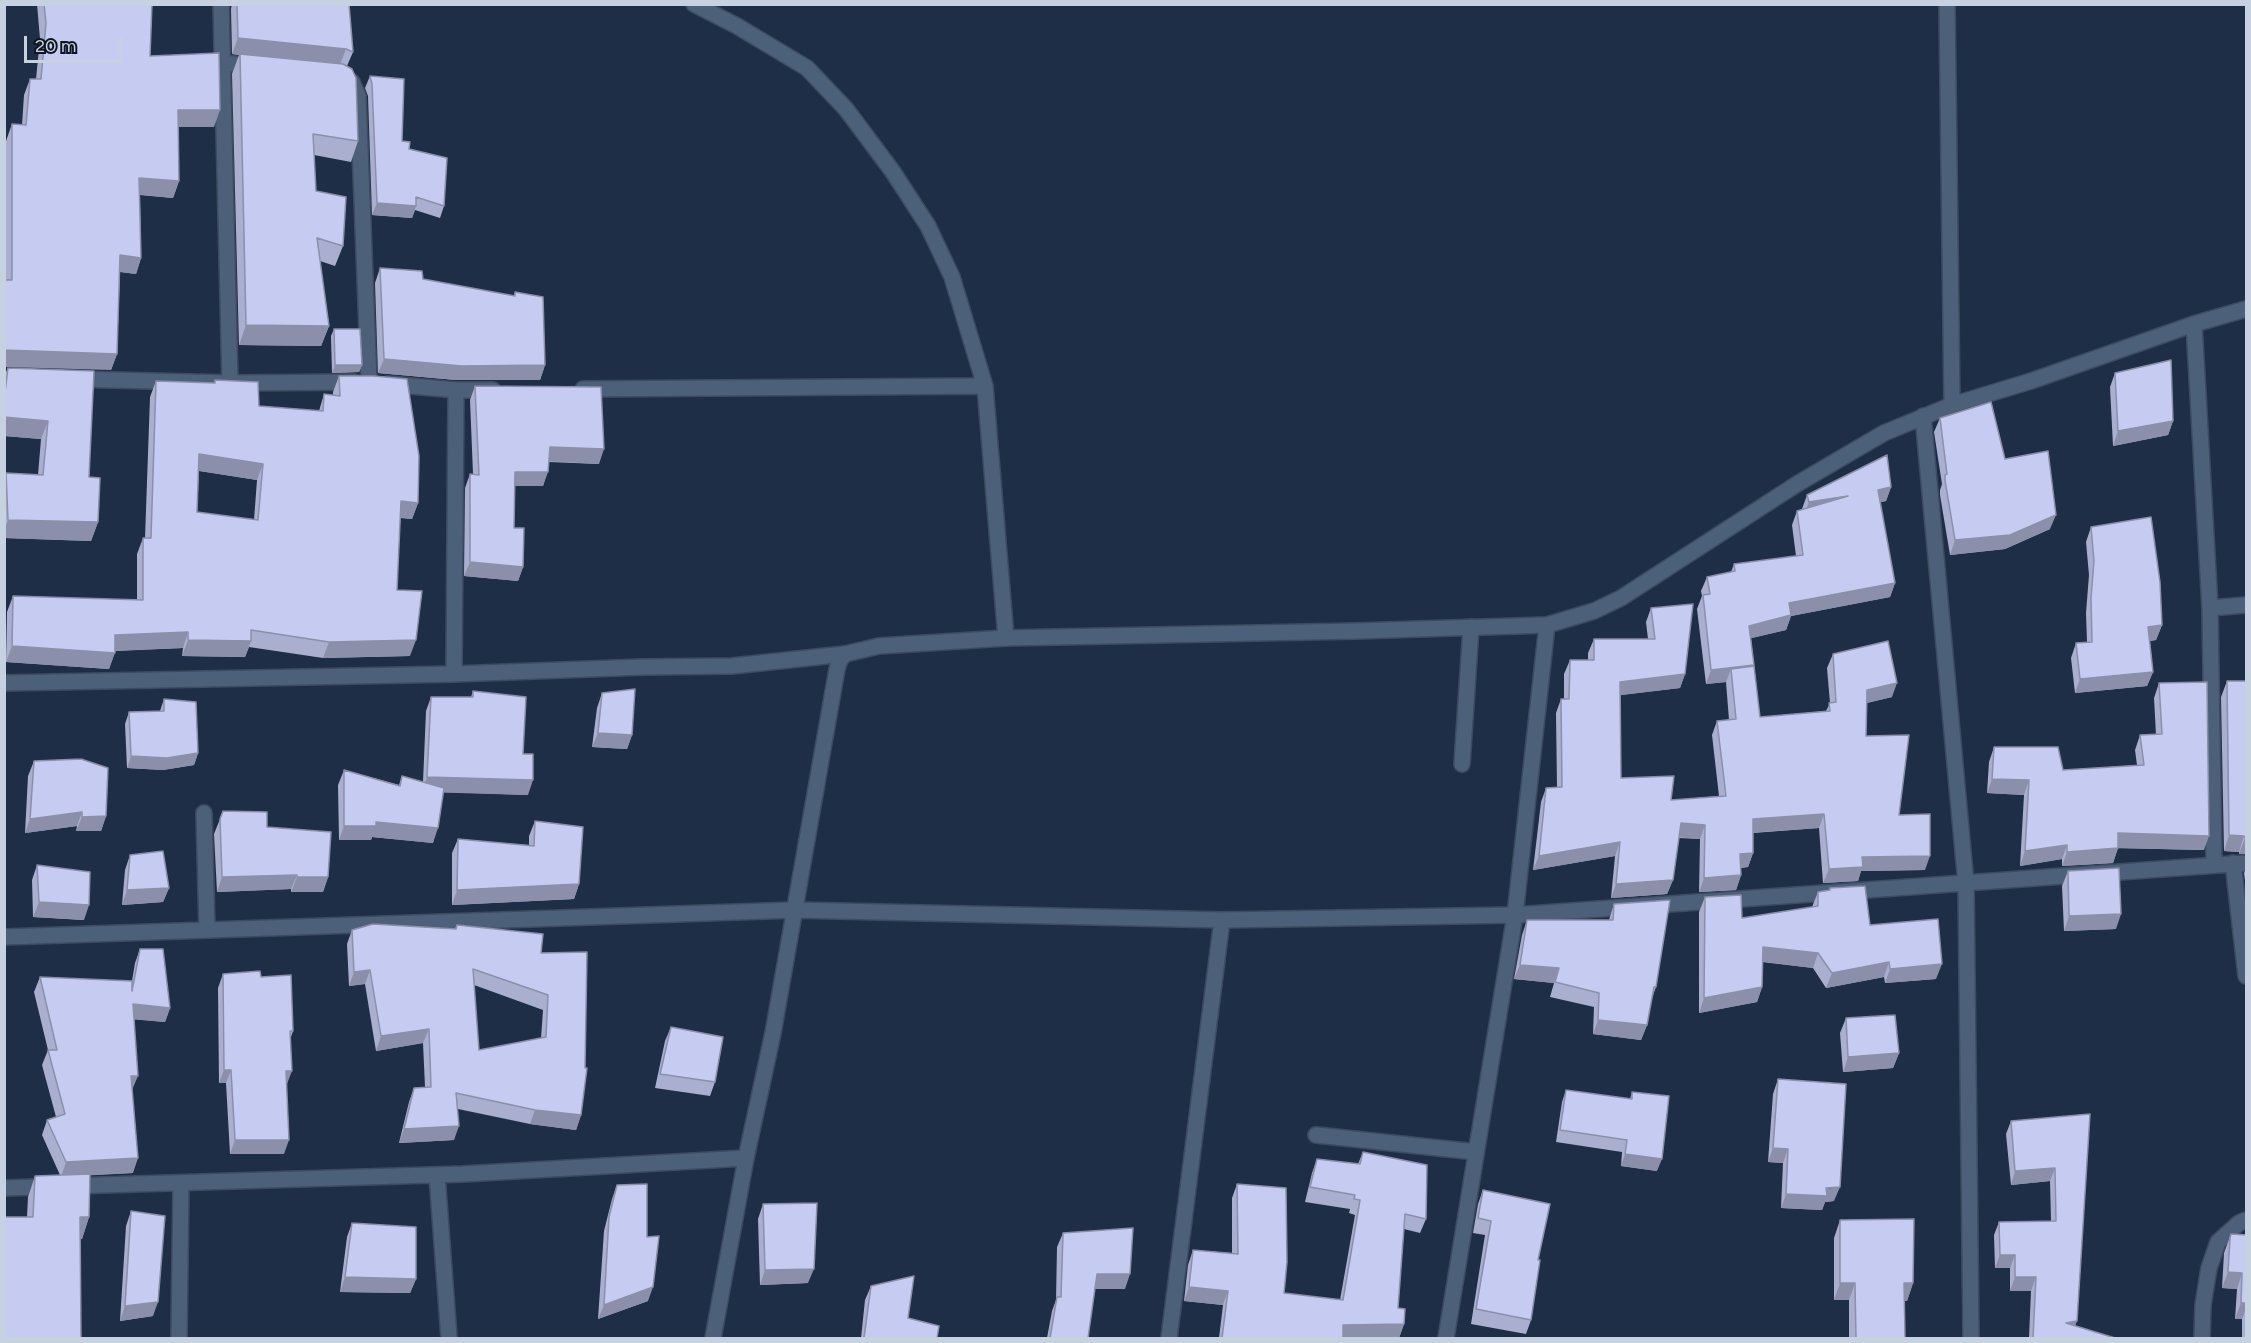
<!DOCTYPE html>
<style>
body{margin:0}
#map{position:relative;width:2251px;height:1343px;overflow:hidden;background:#1d2e46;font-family:Figtree,sans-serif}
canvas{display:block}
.frame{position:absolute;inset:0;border:6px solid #c7d2e1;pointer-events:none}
.scale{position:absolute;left:24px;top:36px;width:98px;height:27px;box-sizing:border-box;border:3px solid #c7d2e1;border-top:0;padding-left:8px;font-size:18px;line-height:21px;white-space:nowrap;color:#c7d2e1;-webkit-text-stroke:4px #0f1621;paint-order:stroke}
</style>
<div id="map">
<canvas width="2251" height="1343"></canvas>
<div class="frame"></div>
<div class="scale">20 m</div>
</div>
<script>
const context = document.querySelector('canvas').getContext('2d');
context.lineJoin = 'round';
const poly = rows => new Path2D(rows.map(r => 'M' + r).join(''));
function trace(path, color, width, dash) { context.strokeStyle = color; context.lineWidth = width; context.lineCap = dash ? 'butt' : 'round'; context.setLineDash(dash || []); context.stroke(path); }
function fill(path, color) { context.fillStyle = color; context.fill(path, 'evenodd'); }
const street = poly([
 [221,4,230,383],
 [694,4,737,26,807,68,846,109,893,172,928,226,952,277,985,386,1006,638],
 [1947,4,1952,405],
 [222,63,254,66],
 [343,77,352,82,358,96,369,382],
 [2194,324,2210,608,2214,865],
 [73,379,230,383,355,382],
 [388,384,456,390,493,390],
 [583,389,985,386],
 [1923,416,1966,884,1971,1338],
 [2210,608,2246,605],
 [454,674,456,390],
 [4,683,454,674,643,667,732,666,845,654],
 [1462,764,1471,627],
 [204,813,207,930],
 [2233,863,2246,976],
 [4,937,795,910,1222,920,1515,915,2246,863],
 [1316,1135,1476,1152],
 [437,1175,449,1338],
 [4,1188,463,1174,746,1158],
 [179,1338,181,1184],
 [1169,1338,1222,920],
 [1446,1338,1515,915,1547,625],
 [2202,1338,2203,1305,2209,1268,2218,1242,2239,1223,2246,1220]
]);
const secondary = poly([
 [713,1338,746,1158,773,1033,837,669,840,660,845,654,879,646,1006,638,1356,631,1547,625,1594,611,1621,598,1797,484,1884,433,1952,405,2031,381,2194,324,2246,309]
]);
const wall = poly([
 [37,4,152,4,150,56,214,127,178,127,179,181,173,198,140,195,141,258,136,274,120,272,117,354,111,370,6,280,6,141,12,124,22,125,24,95,30,79,36,79,40,39],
 [232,4,349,4,353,52,347,66,358,141,351,162,314,155,316,191,343,246,335,266,320,261,329,326,321,346,239,345,232,74,239,55,232,54,231,9],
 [370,76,402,141,409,149,444,206,440,218,415,210,412,218,372,215,368,96,365,88],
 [380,268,423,279,514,296,515,292,545,365,540,380,456,380,378,373,375,283],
 [334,329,362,365,359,372,332,373,331,336],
 [8,368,89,477,98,522,91,541,4,538,4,478,6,473,38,475,41,439,4,436,4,376],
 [2115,373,2173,421,2168,435,2113,446,2110,387],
 [339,376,418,503,412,519,400,518,397,590,410,656,323,658,249,647,245,657,182,656,183,648,115,651,109,669,6,662,7,612,13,596,137,600,137,554,143,538,145,538,150,397,156,381,214,383,215,380,259,406,319,411,324,394,333,395,333,392],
 [199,471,257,480,254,520,197,512],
 [475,386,599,464,549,462,543,486,515,486,514,528,523,567,518,581,464,576,465,488,470,474,473,474,470,400],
 [1940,418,2005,459,2050,529,2005,549,1950,555,1940,495,1940,490,1942,484,1934,432],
 [1891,487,1886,501,1880,502,1895,583,1890,597,1791,616,1786,630,1751,638,1760,717,1826,711,1830,703,1827,668,1833,654,1892,697,1867,703,1866,736,1899,815,1925,870,1861,871,1858,881,1823,883,1819,828,1753,833,1753,853,1748,867,1741,868,1741,875,1736,890,1699,892,1700,839,1679,838,1673,880,1667,894,1611,898,1615,856,1533,870,1541,802,1546,788,1557,787,1556,713,1561,699,1564,699,1564,674,1570,660,1588,660,1588,653,1594,639,1648,639,1646,622,1651,608,1685,674,1680,688,1620,695,1621,778,1671,800,1719,796,1712,735,1717,721,1729,720,1726,682,1706,684,1697,609,1702,596,1701,591,1707,577,1731,572,1734,564,1796,556,1792,525,1797,511,1802,509,1807,495],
 [2091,527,2162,625,2156,640,2150,641,2153,672,2147,686,2075,693,2071,658,2076,643,2087,642,2086,613,2089,575,2086,542],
 [2227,681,2247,681,2247,854,2239,854,2239,852,2224,851,2221,697],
 [2159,683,2204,850,2118,848,2113,863,2062,866,2062,859,2020,866,2024,795,1987,793,1989,762,1994,747,2063,770,2137,765,2135,750,2140,735,2156,735,2154,698],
 [473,691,523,754,528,795,443,792,433,843,372,837,371,840,339,840,338,785,344,770,399,785,402,776,423,782,426,711,431,697,471,697],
 [602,693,632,735,627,749,592,747,597,708],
 [164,699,198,753,194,765,163,770,127,768,125,724,129,712,160,711],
 [34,761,106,816,101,831,76,831,77,826,25,833,28,776],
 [220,819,328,877,323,892,291,892,291,889,217,892,214,834],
 [535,821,579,884,574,899,452,905,452,853,458,839,529,845,529,836],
 [130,855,169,888,163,902,122,905,125,870],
 [37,865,84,920,33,917,32,880],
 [2247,866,2247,895,2244,873],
 [2068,871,2116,929,2064,931,2062,886],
 [1830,888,1870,925,1936,979,1885,983,1884,977,1826,988,1813,968,1762,962,1762,987,1757,1002,1699,1013,1699,912,1705,897,1742,918,1812,907,1818,892,1829,890],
 [1614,904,1656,987,1651,1001,1647,1025,1641,1040,1593,1034,1594,1007,1550,997,1554,983,1514,979,1522,935,1527,920,1609,920],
 [457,925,541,953,581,1115,576,1130,530,1124,458,1109,454,1140,399,1143,409,1102,414,1088,425,1087,423,1043,376,1051,365,984,349,986,347,944,352,930,455,929],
 [474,985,543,1010,541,1038,479,1050],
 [140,949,170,1008,165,1022,134,1019,132,1090,133,1173,90,1175,89,1217,82,1239,80,1239,27,1217,28,1197,35,1176,60,1175,42,1135,47,1120,56,1117,42,1065,48,1050,34,992,40,977,132,981,135,963],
 [223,974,261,977,293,1031,291,1037,286,1084,284,1154,230,1154,226,1083,219,1083,218,988],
 [1846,1018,1899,1053,1893,1068,1843,1072,1840,1033],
 [671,1027,715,1082,710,1096,655,1088,665,1041],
 [1778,1079,1834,1201,1825,1202,1822,1210,1781,1208,1783,1163,1768,1162,1773,1094],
 [1566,1090,1630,1099,1632,1092,1657,1171,1621,1166,1622,1152,1556,1142,1562,1102],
 [2090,1114,2075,1326,2115,1338,2029,1338,2031,1291,2010,1291,2010,1268,1995,1268,1994,1235,1999,1222,2051,1221,2050,1181,2011,1185,2006,1134,2011,1121],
 [1363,1152,1426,1219,1420,1233,1404,1229,1398,1308,1404,1324,1399,1338,1219,1338,1223,1305,1184,1301,1188,1265,1193,1250,1232,1253,1232,1198,1237,1184,1284,1293,1340,1300,1355,1215,1349,1213,1350,1209,1305,1202,1312,1173,1317,1159,1358,1164],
 [617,1185,648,1301,598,1319,604,1231,612,1199],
 [1483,1190,1538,1260,1531,1320,1526,1334,1471,1324,1485,1235,1473,1233,1478,1204],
 [763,1204,808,1283,760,1285,758,1219],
 [131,1211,153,1316,120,1321,126,1226],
 [1840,1220,1913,1283,1907,1301,1905,1301,1905,1338,1849,1338,1849,1300,1834,1300,1834,1238],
 [352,1223,416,1279,410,1293,340,1292,347,1237],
 [1063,1233,1125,1289,1095,1289,1088,1338,1047,1338,1052,1311,1056,1300,1057,1247],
 [2231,1234,2247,1235,2247,1338,2242,1338,2242,1319,2235,1319,2237,1289,2222,1288,2224,1253],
 [871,1286,908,1318,937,1338,861,1338,865,1300]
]);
const shadedWall = poly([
 [238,38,346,49,340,65,232,54],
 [178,110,220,110,214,127,172,127],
 [139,178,179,181,173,198,133,194],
 [377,203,416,206,412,218,372,215],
 [120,255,141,258,136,274,114,271],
 [246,325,329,326,321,346,239,345],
 [4,350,117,354,111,370,4,367],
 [384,359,545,365,540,380,456,380,378,373],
 [335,365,362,365,359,372,332,373],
 [4,417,48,421,41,439,4,436],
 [2173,421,2168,435,2113,446,2118,431],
 [550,447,604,449,599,464,545,461],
 [199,454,263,464,257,480,194,470],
 [515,472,548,472,543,486,510,486],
 [1891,487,1886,501,1873,504,1878,490],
 [1848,496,1804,516,1809,502],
 [401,501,418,503,412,519,395,517],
 [2056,515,2050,529,2005,549,1950,555,1955,540],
 [8,520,98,522,91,541,4,538,4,531],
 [470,562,523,567,518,581,464,576],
 [1895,583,1890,597,1791,616,1786,630,1744,640,1749,626,1789,603],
 [2162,625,2156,640,2143,642,2148,627],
 [188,632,183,648,109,651,115,635],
 [188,640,251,641,245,657,182,656],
 [416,640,410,656,323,658,329,642],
 [12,646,115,653,109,669,6,662],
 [1754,665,1749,679,1731,669,1726,682,1706,684,1711,670],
 [2153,672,2147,686,2075,693,2080,679],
 [1685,674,1680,688,1614,696,1620,682],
 [1897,683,1892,697,1862,704,1867,690],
 [598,733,632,735,627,749,592,747],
 [198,753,194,765,163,770,127,768,131,756],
 [427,777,533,780,528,795,422,792],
 [1992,779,2029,780,2024,795,1987,793],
 [82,812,77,826,25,833,30,819],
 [1824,814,1819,828,1748,833,1753,819],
 [106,816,101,831,76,831,82,817],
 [376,822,438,828,433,843,372,837,371,840,339,840,344,826],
 [1681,823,1705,825,1700,839,1676,837],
 [2118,833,2209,836,2204,850,2112,848],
 [2229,835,2244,836,2239,852,2224,851],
 [2245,838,2247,838,2247,854,2239,854],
 [1620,842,1615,856,1533,870,1539,856],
 [2067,845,2062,859,2020,866,2025,851],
 [2118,848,2113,863,2062,866,2067,852],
 [1753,853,1748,867,1735,868,1740,854],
 [1930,856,1925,870,1861,871,1858,881,1823,883,1829,869,1862,857],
 [297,875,291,889,217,892,222,877],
 [1741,875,1736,890,1699,892,1704,878],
 [297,877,328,877,323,892,291,892],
 [1673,880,1667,894,1611,898,1616,884],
 [579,884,574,899,452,905,457,890],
 [169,888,163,902,122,905,127,890],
 [39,902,89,905,84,920,33,917],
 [2121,914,2116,929,2064,931,2069,916],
 [1763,947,1818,953,1813,968,1757,961],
 [1889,962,1884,977,1826,988,1832,973],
 [1942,964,1936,979,1885,983,1890,969],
 [1520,965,1559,968,1554,983,1514,979],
 [370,970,365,984,349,986,354,972],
 [1762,987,1757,1002,1699,1013,1704,998],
 [133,1004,170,1008,165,1022,128,1019],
 [1598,1020,1647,1025,1641,1040,1593,1034],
 [429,1029,423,1043,376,1051,381,1036],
 [1899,1053,1893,1068,1843,1072,1848,1057],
 [224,1070,231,1070,226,1083,219,1083],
 [286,1071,292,1071,287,1084,281,1084],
 [131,1076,138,1076,132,1090],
 [535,1110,581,1115,576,1130,530,1124],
 [459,1126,454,1140,399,1143,404,1129],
 [235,1140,289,1140,284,1154,230,1154],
 [1773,1148,1788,1149,1783,1163,1768,1162],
 [1625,1154,1662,1159,1657,1171,1621,1166],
 [138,1158,133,1173,61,1177,66,1162],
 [2055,1168,2050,1181,2011,1185,2015,1171],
 [1840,1187,1834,1201,1825,1202,1822,1210,1781,1208,1786,1194],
 [80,1217,89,1217,82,1239,73,1238],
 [2000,1255,2015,1255,2010,1268,1995,1268],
 [814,1269,808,1283,760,1285,765,1270],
 [2228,1272,2242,1273,2237,1289,2222,1288],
 [1097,1274,1130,1274,1125,1289,1091,1289],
 [345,1277,416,1279,410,1293,340,1292],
 [2015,1277,2036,1277,2031,1291,2010,1291],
 [1840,1283,1855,1283,1849,1300,1834,1300],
 [1904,1283,1913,1283,1907,1301,1898,1301],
 [653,1287,648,1301,598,1319,604,1305],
 [1189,1287,1228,1291,1223,1305,1184,1301],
 [158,1302,153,1316,120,1321,125,1306],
 [2241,1303,2247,1303,2247,1306,2242,1319,2235,1319],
 [2077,1321,2072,1335,2066,1323],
 [1404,1324,1399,1338,1338,1338,1343,1325]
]);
const building = poly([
 [44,4,152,4,150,56,219,53,220,110,178,110,179,181,139,178,141,258,120,255,117,354,4,350,4,280,12,280,12,124,26,125,30,79,41,79,46,23,44,4],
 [237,4,349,4,353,52,346,49,238,38,237,4],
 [240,54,343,64,352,69,356,78,358,141,313,134,316,191,346,197,343,246,317,238,329,326,246,325,240,54],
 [370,76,404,79,402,141,410,142,409,149,447,158,444,206,416,197,416,206,377,203,372,84,370,76],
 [380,268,422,271,423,279,515,296,515,292,543,297,545,365,462,366,384,359,380,268],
 [334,329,360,329,362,365,335,365,334,329],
 [2171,360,2173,421,2118,431,2115,373,2171,360],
 [8,368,94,371,89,477,100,478,98,522,8,520,6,473,43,475,48,421,4,417,4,401,8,368],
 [339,376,374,376,407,379,419,456,418,503,401,501,397,590,422,591,416,640,329,642,251,630,251,641,188,640,188,632,115,635,115,653,12,646,13,596,143,600,143,538,151,538,156,381,215,383,215,380,258,382,259,406,323,411,324,394,340,396,339,376],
 [199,454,263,464,258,520,197,512,199,454],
 [475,386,601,387,604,449,550,447,548,472,515,472,514,528,524,528,523,567,470,562,470,474,479,475,475,386],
 [1991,402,2005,459,2048,451,2056,515,2010,535,1955,540,1945,480,1945,475,1947,474,1940,418,1991,402],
 [1887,455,1891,487,1878,490,1895,583,1789,603,1791,615,1749,626,1754,665,1711,670,1703,595,1710,594,1707,577,1735,571,1734,564,1803,555,1797,511,1848,496,1809,502,1807,495,1887,455],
 [2151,517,2160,582,2162,625,2148,627,2153,672,2080,679,2076,643,2092,642,2091,598,2094,561,2091,527,2151,517],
 [1693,604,1685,674,1620,682,1621,778,1674,776,1671,800,1726,796,1717,721,1736,719,1731,669,1754,666,1760,717,1830,711,1829,703,1836,702,1833,654,1888,641,1897,683,1867,690,1866,736,1909,735,1899,815,1930,814,1930,856,1862,857,1863,867,1829,869,1824,814,1753,819,1753,853,1740,854,1741,875,1704,878,1705,825,1681,823,1673,880,1616,884,1620,842,1539,856,1546,788,1562,787,1561,699,1569,699,1570,660,1594,660,1594,639,1655,639,1651,608,1693,604],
 [2227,681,2247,681,2247,838,2245,838,2244,836,2229,835,2227,681],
 [2207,682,2209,836,2118,833,2118,848,2067,852,2067,845,2025,851,2029,780,1992,779,1994,747,2058,747,2063,770,2144,765,2140,735,2162,734,2159,683,2207,682],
 [635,689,632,735,598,733,602,693,635,689],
 [473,691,526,697,523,754,533,754,533,780,427,777,431,697,473,697,473,691],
 [164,699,196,702,198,753,167,758,131,756,129,712,164,711,164,699],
 [81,759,108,768,106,816,82,817,82,812,30,819,34,761,81,759],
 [344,770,400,786,402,776,444,788,438,828,376,822,376,826,344,826,344,770],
 [223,811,267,812,267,827,331,832,328,877,297,877,297,875,222,877,220,819,223,811],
 [535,821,583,827,579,884,457,890,458,839,534,846,535,821],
 [163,851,169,888,127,890,130,855,163,851],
 [37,865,90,872,89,905,39,902,37,865],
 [2119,868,2121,914,2069,916,2068,871,2119,868],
 [1865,886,1870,925,1938,919,1942,964,1890,969,1889,962,1832,973,1818,953,1763,947,1762,987,1704,998,1705,897,1741,895,1742,918,1818,906,1818,892,1830,890,1830,888,1865,886],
 [1670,900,1656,987,1654,987,1647,1025,1598,1020,1599,993,1555,982,1559,968,1520,965,1527,920,1613,920,1614,904,1670,900],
 [373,924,456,929,457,925,543,934,541,953,587,952,585,1068,587,1068,581,1115,535,1110,456,1093,459,1126,404,1129,414,1088,431,1087,429,1029,381,1036,370,970,354,972,352,930,373,924],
 [473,969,548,995,546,1037,479,1050,473,969],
 [140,949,163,949,170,1008,133,1004,138,1076,131,1076,138,1158,66,1162,47,1120,65,1114,48,1050,57,1050,40,977,132,981,132,991,140,949],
 [260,971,261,977,291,975,293,1031,290,1031,292,1071,286,1071,289,1140,235,1140,231,1070,224,1070,223,974,260,971],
 [1895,1015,1899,1053,1848,1057,1846,1018,1895,1015],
 [671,1027,723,1037,715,1082,660,1074,671,1027],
 [1778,1079,1846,1084,1840,1187,1826,1188,1827,1196,1786,1194,1788,1149,1773,1148,1778,1079],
 [1566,1090,1632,1099,1632,1092,1669,1096,1662,1159,1625,1154,1627,1140,1560,1130,1566,1090],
 [2090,1114,2077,1321,2066,1323,2115,1338,2033,1338,2036,1277,2015,1277,2015,1255,2000,1255,1999,1222,2056,1221,2055,1168,2015,1171,2011,1121,2090,1114],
 [1363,1152,1427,1165,1426,1219,1405,1214,1398,1308,1405,1309,1404,1324,1343,1325,1343,1338,1222,1338,1228,1291,1189,1287,1193,1250,1238,1254,1237,1184,1286,1188,1287,1262,1284,1293,1343,1300,1360,1200,1354,1199,1355,1195,1310,1187,1317,1159,1360,1164,1363,1152],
 [90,1174,89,1217,80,1217,81,1338,4,1338,4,1217,33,1217,35,1176,90,1174],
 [647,1184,647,1237,659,1236,653,1287,604,1305,609,1217,617,1185,647,1184],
 [1483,1190,1550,1204,1538,1260,1540,1260,1531,1320,1476,1309,1491,1221,1478,1218,1483,1190],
 [817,1203,814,1269,765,1270,763,1204,817,1203],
 [131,1211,165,1216,158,1302,125,1306,131,1211],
 [1914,1219,1913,1283,1904,1283,1905,1338,1856,1338,1855,1283,1840,1283,1840,1220,1914,1219],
 [352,1223,416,1227,416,1279,345,1277,352,1223],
 [1133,1228,1130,1274,1097,1274,1088,1338,1050,1338,1057,1297,1061,1297,1063,1233,1133,1228],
 [2231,1234,2247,1235,2247,1303,2241,1303,2242,1273,2228,1272,2230,1238,2231,1234],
 [914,1276,908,1318,939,1326,937,1338,864,1338,871,1286,914,1276]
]);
trace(street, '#3c4b5f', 18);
trace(secondary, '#3c4b5f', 18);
trace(street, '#4d607a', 15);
trace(secondary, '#4d607a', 15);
fill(wall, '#aaafcf');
fill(shadedWall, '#8b8fa9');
fill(building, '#c6ccf1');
trace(building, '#8b8fa9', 1.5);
</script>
